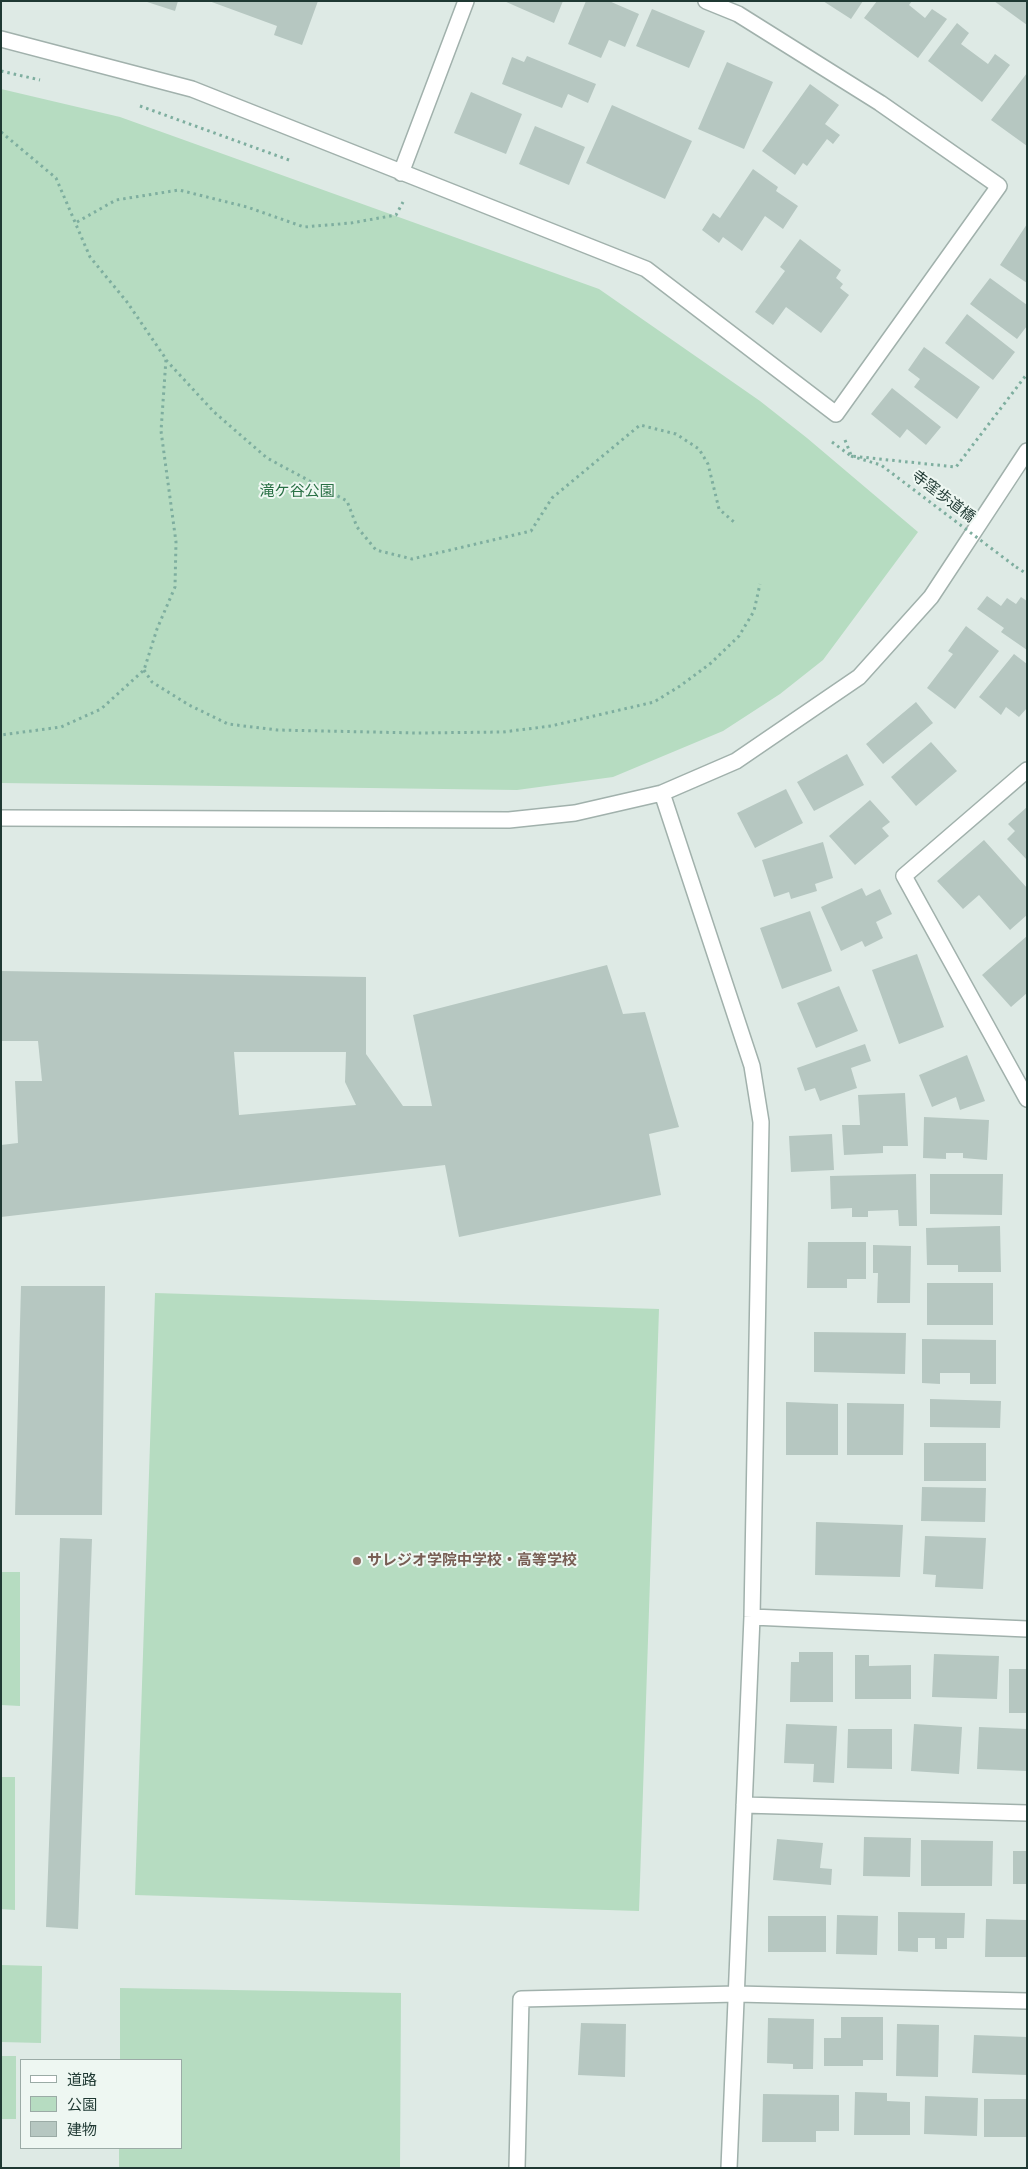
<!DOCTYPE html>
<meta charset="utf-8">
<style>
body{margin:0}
#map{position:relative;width:1028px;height:2169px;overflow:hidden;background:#deeae5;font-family:Signika,"Noto Sans JP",sans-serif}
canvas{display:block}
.frame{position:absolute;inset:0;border:2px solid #1f3933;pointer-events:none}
.legend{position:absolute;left:20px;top:2059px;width:162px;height:90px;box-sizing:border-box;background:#eef7f2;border:1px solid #9baba6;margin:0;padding:6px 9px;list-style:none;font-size:15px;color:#1f3933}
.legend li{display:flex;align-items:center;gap:10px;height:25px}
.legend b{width:25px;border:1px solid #9baba6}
</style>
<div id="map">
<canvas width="1028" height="2169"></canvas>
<div class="frame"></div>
<ul class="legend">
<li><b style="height:6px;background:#fff"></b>道路</li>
<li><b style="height:14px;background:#b6dcc1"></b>公園</li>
<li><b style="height:14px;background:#b6c7c1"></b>建物</li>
</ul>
</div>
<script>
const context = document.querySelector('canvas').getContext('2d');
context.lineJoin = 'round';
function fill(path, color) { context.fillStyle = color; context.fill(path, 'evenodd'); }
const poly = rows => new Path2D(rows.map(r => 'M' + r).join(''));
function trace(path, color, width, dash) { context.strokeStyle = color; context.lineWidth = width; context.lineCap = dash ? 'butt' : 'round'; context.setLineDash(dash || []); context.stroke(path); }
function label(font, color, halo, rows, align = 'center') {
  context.font = font + ' Signika,"Noto Sans JP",sans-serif'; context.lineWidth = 4; context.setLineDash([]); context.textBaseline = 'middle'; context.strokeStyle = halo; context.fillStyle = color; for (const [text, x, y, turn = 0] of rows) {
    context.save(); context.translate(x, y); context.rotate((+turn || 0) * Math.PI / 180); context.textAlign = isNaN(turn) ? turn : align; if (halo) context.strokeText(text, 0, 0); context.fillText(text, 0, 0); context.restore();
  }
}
const green = poly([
 [1,89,120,117,599,289,760,401,807,438,918,532,823,660,780,694,723,731,613,777,517,790,1,783],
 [155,1293,659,1309,639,1911,135,1895],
 [1,1572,20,1572,20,1706,1,1705],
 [1,1777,15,1777,15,1910,1,1909],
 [1,1965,42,1966,41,2043,1,2042],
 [120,1988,401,1993,400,2168,119,2168,119,2148,181,2148,181,2060,120,2060],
 [1,2056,16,2056,16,2119,1,2119]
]);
const building = poly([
 [144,1,178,1,175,11],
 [209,1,318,1,302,45,274,35,277,26],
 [504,1,563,1,554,23],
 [586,1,609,1,639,14,625,47,609,40,601,58,568,44],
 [823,1,863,1,851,19],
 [877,1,912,1,909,5,925,18,932,9,947,19,918,58,864,18],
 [994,1,1027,1,1027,25],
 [652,9,705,31,689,68,636,46],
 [957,23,969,33,961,44,988,64,995,54,1010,65,982,102,928,61],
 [527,56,596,84,588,103,568,94,562,108,502,84,512,57,524,62],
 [727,62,773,82,744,149,698,129],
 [1027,73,1027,146,991,120],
 [810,84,839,105,825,124,840,135,833,144,827,139,807,166,803,163,795,175,762,151],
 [471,92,522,114,506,154,454,133],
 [612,105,692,141,665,199,586,163],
 [535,126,585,147,569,185,519,164],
 [753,169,778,187,776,191,798,206,783,229,765,216,742,251,723,237,719,243,702,230,713,213,720,218],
 [1027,224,1027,283,1000,265],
 [800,239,841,270,836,278,843,284,840,288,849,295,821,333,786,307,773,325,755,312,785,271,780,267],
 [990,278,1027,305,1027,326,1017,339,970,304],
 [967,314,1015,352,993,380,945,343],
 [924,347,980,387,957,419,914,387,920,379,908,370],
 [892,388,941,427,926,445,907,429,900,438,871,414],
 [987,596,1001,606,1007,598,1016,604,1021,597,1027,601,1027,650,1001,632,1004,628,977,609],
 [966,626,999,651,955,709,927,688,953,654,948,651],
 [1014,654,1027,664,1027,708,1019,717,1006,707,1001,715,979,697],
 [916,702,933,723,883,764,866,744],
 [931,742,957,771,916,806,891,777],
 [847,754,864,785,814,811,797,782],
 [786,789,803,823,755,848,737,813],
 [870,800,890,822,882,828,889,836,855,865,829,836],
 [1027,807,1027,860,1007,839,1015,831,1008,824],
 [984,840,1027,888,1027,915,1010,930,979,895,963,909,937,881],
 [823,842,833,878,815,884,817,891,791,899,789,892,774,897,762,860],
 [862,888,866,896,880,889,892,914,876,922,883,938,865,947,862,941,841,951,821,907],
 [810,911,832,971,782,989,760,928],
 [1027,936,1027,993,1011,1007,982,975],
 [917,954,944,1027,899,1044,872,970],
 [607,965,623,1014,645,1012,679,1127,649,1134,661,1195,459,1237,445,1165,1,1217,1,1145,18,1143,15,1081,42,1081,38,1041,1,1041,1,971,366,977,366,1054,403,1106,432,1106,413,1015],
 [234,1052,346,1052,345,1082,356,1105,239,1115],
 [839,986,858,1031,816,1048,797,1003],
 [865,1044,871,1061,851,1068,857,1088,820,1101,815,1088,805,1091,797,1068],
 [967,1055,985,1101,960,1110,956,1097,932,1107,919,1075],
 [905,1093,908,1146,883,1146,883,1153,844,1155,842,1125,860,1125,858,1095],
 [924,1117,989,1120,987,1160,963,1158,963,1153,946,1153,946,1159,923,1158],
 [832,1134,834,1170,791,1172,789,1136],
 [916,1174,917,1226,899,1226,898,1210,868,1211,868,1217,852,1217,852,1208,831,1209,830,1176],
 [930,1174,1003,1174,1002,1215,930,1214],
 [1000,1226,1001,1272,958,1272,958,1265,927,1265,926,1228],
 [808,1242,866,1242,866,1279,847,1279,847,1288,807,1288],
 [873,1245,911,1246,910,1303,877,1303,878,1273,873,1273],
 [927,1283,993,1283,993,1325,927,1325],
 [21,1286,105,1286,102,1515,15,1515],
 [814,1332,906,1333,905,1374,814,1372],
 [922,1339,996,1340,996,1384,970,1384,970,1373,940,1373,940,1384,922,1383],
 [930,1399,1001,1401,1000,1428,930,1427],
 [786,1402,838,1404,838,1455,786,1455],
 [847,1403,904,1404,903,1455,847,1455],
 [924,1443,986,1443,986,1481,924,1481],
 [922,1487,986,1488,985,1522,921,1521],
 [816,1522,903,1525,900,1577,815,1575],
 [925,1536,986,1538,983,1589,935,1587,936,1575,923,1574],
 [60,1538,92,1539,78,1929,46,1927],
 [799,1652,833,1652,833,1702,790,1702,791,1662,799,1662],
 [934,1654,999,1656,997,1699,932,1697],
 [855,1655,869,1655,869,1666,911,1665,911,1699,855,1699],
 [1009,1669,1027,1669,1027,1713,1009,1713],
 [786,1724,837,1726,834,1783,813,1782,814,1764,784,1763],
 [914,1724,962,1727,959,1774,911,1771],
 [979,1727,1027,1729,1027,1771,977,1769],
 [848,1729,892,1729,892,1769,847,1768],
 [864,1837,911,1838,910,1877,863,1876],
 [777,1839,823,1843,820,1868,832,1869,831,1885,773,1880],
 [921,1840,993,1841,992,1886,921,1886],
 [1013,1851,1027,1851,1027,1884,1013,1884],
 [898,1912,965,1913,964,1938,947,1938,947,1949,935,1949,935,1938,918,1938,918,1952,898,1951],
 [837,1915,878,1916,877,1955,836,1954],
 [768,1916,826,1916,826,1952,768,1952],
 [986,1919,1027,1920,1027,1957,985,1957],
 [841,2017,883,2017,883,2060,863,2060,863,2066,824,2066,824,2038,841,2038],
 [768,2018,814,2019,813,2069,793,2069,793,2064,767,2063],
 [581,2023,626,2024,625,2077,578,2075],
 [897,2024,939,2025,938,2077,896,2076],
 [974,2035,1027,2037,1027,2075,972,2073],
 [855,2092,887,2093,887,2101,910,2102,910,2135,854,2135],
 [763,2094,839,2095,839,2131,816,2131,816,2142,762,2142],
 [925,2096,978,2098,977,2136,924,2134],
 [984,2099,1027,2099,1027,2137,984,2137]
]);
const path = poly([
 [1,71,40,80],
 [140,106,289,160],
 [1,132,56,178,90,257,127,302,166,359,161,431,176,542,175,587,157,629,144,670,101,709,61,727,1,735],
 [77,222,116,200,179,190,247,207,304,227,351,223,396,215,403,202],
 [166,360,214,412,267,458,347,501,357,527,376,550,412,559,531,531,552,498,640,425,676,434,699,449,708,464,719,509,734,522],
 [845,440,851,455],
 [832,442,851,456,956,467,1027,374],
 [1016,567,1027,574],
 [144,670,152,682,189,705,228,724,277,730,417,733,503,732,551,726,654,702,680,686,711,663,739,636,754,611,760,584]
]);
const minor = poly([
 [1,39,192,89,646,269,836,414,999,186,880,103,738,14,706,1],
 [401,173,466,1],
 [1027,770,904,876,1027,1099],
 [662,793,752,1066,761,1122,752,1617,729,2168],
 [1,818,509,820,575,813,662,793,736,761,859,677,931,597,1027,451],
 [752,1617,1027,1629],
 [744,1805,1027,1813],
 [517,2168,521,1999,737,1994,1027,2001]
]);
const pathBridge = poly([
 [851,456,881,465,1016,567]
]);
const markers = [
 [357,1561,5,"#8d6e63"]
];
const parkNames = [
 ["滝ケ谷公園",297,492]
];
const streetNames = [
 ["寺窪歩道橋",943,497,37]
];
const educationNames = [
 ["サレジオ学院中学校・高等学校",367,1561]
];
fill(green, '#b6dcc1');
fill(building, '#b6c7c1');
trace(minor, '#a1b1ac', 18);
trace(path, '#7eae9f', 3, [2.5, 4]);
trace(minor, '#fff', 15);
trace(pathBridge, '#7eae9f', 3, [2.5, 4]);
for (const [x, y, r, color] of markers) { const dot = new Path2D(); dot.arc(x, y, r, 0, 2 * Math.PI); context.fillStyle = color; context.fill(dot); trace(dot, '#eef7f2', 2); }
label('15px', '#2a7045', '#eef7f2', parkNames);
label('15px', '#1f3933', '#eef7f2', streetNames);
label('bold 15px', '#785e54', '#eef7f2', educationNames, 'left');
</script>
